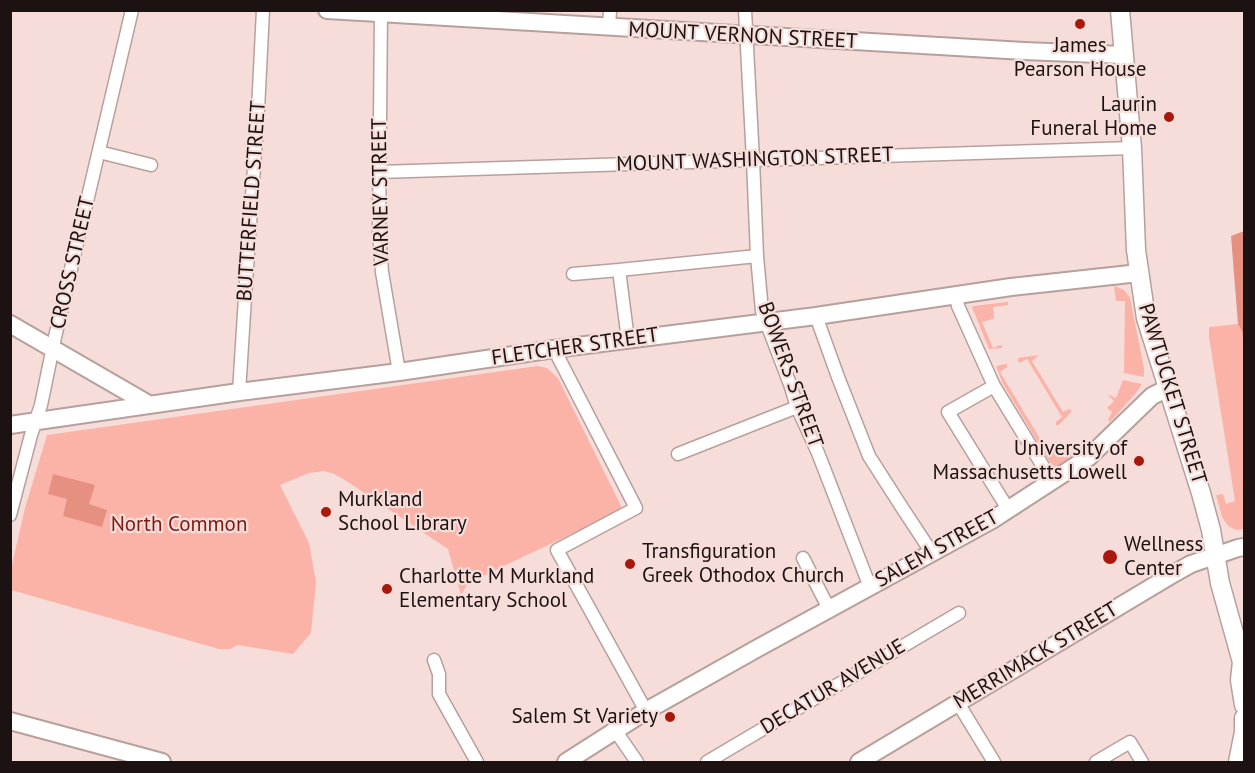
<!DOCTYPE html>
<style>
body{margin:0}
#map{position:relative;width:1255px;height:773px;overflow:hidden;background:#f6ddd9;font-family:"PT Sans",sans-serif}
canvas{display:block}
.frame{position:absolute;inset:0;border:12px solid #1b1211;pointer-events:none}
</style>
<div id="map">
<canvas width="1255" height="773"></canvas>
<div class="frame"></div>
</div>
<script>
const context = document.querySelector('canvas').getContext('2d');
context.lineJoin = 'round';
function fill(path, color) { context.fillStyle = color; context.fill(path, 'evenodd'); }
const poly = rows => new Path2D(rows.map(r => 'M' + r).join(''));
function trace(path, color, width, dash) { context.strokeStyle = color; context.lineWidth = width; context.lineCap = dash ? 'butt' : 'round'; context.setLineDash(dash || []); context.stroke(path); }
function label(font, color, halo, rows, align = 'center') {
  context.font = font + ' "PT Sans",sans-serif'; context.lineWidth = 4.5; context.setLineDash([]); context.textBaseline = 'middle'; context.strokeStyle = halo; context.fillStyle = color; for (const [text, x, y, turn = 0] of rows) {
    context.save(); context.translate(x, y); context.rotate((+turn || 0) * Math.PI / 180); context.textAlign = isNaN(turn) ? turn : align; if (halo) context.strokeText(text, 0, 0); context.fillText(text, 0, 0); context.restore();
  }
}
const green = poly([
 [1114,286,1124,290,1130,298,1144,368,1144,377,1124,373,1125,301,1116,301],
 [1008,302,1008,305,993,307,994,317,993,319,982,322,993,348,1000,345,1002,346,1002,348,989,349,972,307,973,306],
 [1238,324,1242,331,1244,350,1243,383,1244,403,1244,529,1236,530,1228,526,1222,517,1216,495,1223,494,1226,504,1235,501,1209,337,1209,327],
 [1039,355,1032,361,1063,412,1069,409,1072,411,1059,425,1056,425,1056,422,1062,417,1027,359,1020,363,1018,361,1018,358],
 [1007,364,1007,367,1000,372,1048,452,1057,448,1064,458,1077,448,1079,451,1056,467,1052,466,1003,384,996,366],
 [538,366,547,368,558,378,621,506,620,510,618,512,468,583,461,595,448,549,345,480,334,474,324,471,309,473,280,485,309,543,316,582,311,633,293,654,238,645,230,649,219,649,11,590,11,569,25,508,47,435],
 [1123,380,1142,384,1135,394,1110,422,1108,420,1112,412,1107,408,1114,401,1107,394,1116,398]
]);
const water = poly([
 [1244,231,1244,403,1243,383,1244,350,1242,331,1238,324,1231,236],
 [53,474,95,485,89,504,107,510,102,527,63,516,67,499,48,494]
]);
const street = poly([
 [381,10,379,233,382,272,399,372],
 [745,10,753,160,757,256,762,311,790,384,797,407,818,453,870,587],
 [609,28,610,10],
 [99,152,151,165],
 [379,172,1132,148],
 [573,274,619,270],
 [956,296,958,306,994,386,1052,481],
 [816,316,838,377,869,456,901,506,932,553],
 [628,340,619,270,757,256],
 [554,349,636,508,557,550,646,711],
 [994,386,948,412,1008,509],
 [239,392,246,282,258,110,263,10],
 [678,454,797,407],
 [10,515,31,435,41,405,55,337,132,10],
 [803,558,829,609],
 [434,660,439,674,439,694,477,762],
 [958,703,994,762],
 [615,730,637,762],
 [707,762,959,613],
 [1096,762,1130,742,1142,762]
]);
const secondary = poly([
 [327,10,1024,51,1123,55],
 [10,324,150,405],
 [10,425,239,392,399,372,554,349,816,316,1011,287,1139,273],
 [10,721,162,762],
 [566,762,646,711,758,648,992,520,1089,457,1152,396,1168,388],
 [859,762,1175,573,1191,564,1238,548,1244,547]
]);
const primary = poly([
 [1120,10,1132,148,1136,250,1146,318,1201,493,1211,530,1220,583,1242,662,1244,666],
 [1242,662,1240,680,1244,705],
 [1238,762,1244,732,1244,718]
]);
const markers = [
 [1080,24,6,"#a9170d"],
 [1169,117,6,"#a9170d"],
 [1139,461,6,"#a9170d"],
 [326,512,6,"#a9170d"],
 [1110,557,8,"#a9170d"],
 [630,564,6,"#a9170d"],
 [387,589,6,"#a9170d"],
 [670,717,6,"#a9170d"]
];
const streetNames = [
 ["MOUNT VERNON STREET",743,36,3],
 ["MOUNT WASHINGTON STREET",755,160,-2],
 ["VARNEY STREET",381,192,-91],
 ["BUTTERFIELD STREET",252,201,-86],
 ["CROSS STREET",73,263,-77],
 ["FLETCHER STREET",575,347,-8],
 ["BOWERS STREET",790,375,70],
 ["PAWTUCKET STREET",1172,394,73],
 ["SALEM STREET",937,549,-29],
 ["MERRIMACK STREET",1036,656,-31],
 ["DECATUR AVENUE",833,687,-31]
];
const poiNames = [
 ["James",1080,46,"center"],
 ["Pearson House",1080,70,"center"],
 ["Laurin",1157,105,"right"],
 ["Funeral Home",1157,129,"right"],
 ["University of",1127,449,"right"],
 ["Massachusetts Lowell",1127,473,"right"],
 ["Murkland",338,500],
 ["School Library",338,524],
 ["Wellness",1124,545],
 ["Center",1124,569],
 ["Transfiguration",642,552],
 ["Greek Othodox Church",642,576],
 ["Charlotte M Murkland",399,577],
 ["Elementary School",399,601],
 ["Salem St Variety",658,717,"right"]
];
const parkNames = [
 ["North Common",179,525]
];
fill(green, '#fcb3a7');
fill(water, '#e69082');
trace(street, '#b7a09c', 15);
trace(secondary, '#b7a09c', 20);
trace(primary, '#b7a09c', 21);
trace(street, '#fff', 12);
trace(secondary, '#fff', 16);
trace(primary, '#fff', 18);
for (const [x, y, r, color] of markers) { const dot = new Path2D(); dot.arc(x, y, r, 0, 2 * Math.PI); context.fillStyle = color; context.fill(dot); trace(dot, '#f6ddd9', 2); }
label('21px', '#1b1211', '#f6ddd9', streetNames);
label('21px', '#1b1211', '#f6ddd9', poiNames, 'left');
label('21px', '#7e1910', '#f6ddd9', parkNames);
</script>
